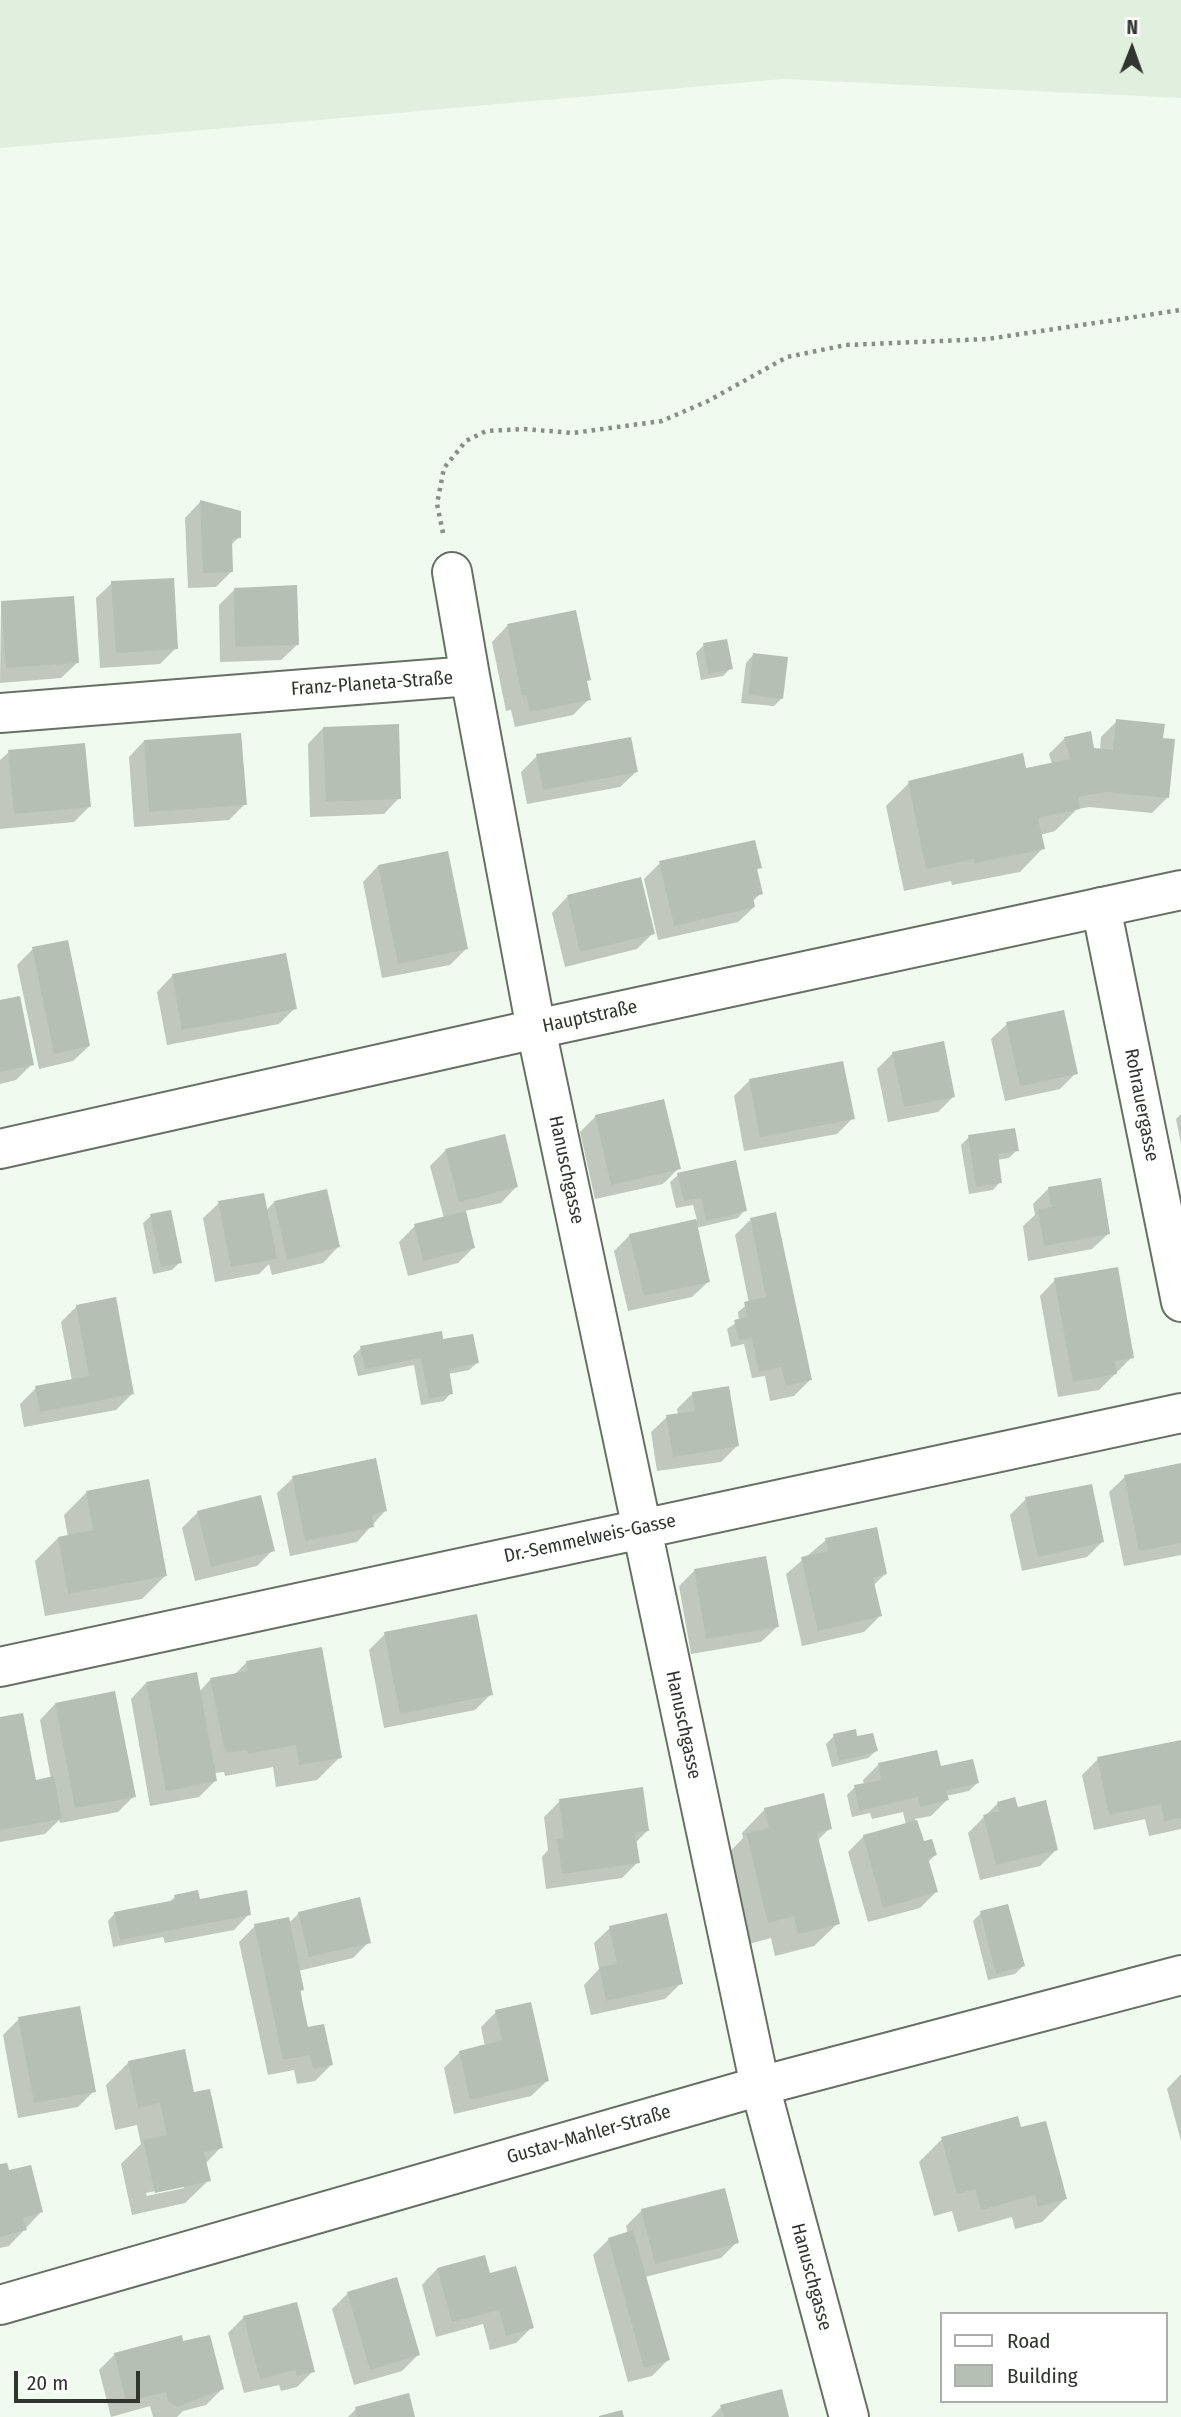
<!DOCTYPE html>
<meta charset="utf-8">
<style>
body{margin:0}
#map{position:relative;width:1181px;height:2417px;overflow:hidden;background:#f0faee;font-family:"Fira Sans Condensed",sans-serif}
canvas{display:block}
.legend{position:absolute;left:940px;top:2312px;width:228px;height:91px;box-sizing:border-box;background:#fff;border:2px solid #adaeac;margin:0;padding:9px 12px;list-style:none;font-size:21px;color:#313530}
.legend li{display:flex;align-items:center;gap:14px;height:35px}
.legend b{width:35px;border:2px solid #adaeac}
.north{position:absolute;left:1097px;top:14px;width:70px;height:70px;-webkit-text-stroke:5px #fff;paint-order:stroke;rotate:1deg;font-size:19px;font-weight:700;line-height:28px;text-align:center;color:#313530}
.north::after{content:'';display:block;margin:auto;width:24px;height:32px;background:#313530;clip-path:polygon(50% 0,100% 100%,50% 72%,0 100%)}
.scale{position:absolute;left:14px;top:2371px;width:126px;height:32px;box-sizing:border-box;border:4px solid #313530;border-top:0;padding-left:9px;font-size:21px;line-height:24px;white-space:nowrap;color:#313530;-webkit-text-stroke:5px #fff;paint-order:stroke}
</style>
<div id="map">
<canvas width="1181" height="2417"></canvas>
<ul class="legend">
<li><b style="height:9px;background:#fff"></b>Road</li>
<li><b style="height:19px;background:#b5bfb3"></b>Building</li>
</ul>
<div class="north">N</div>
<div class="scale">20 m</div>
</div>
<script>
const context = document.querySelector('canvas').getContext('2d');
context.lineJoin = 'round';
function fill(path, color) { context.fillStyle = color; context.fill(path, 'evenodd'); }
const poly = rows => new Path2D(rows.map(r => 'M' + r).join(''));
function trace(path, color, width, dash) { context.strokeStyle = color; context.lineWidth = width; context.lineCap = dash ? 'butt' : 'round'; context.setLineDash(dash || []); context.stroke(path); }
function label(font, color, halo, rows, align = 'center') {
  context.font = font + ' "Fira Sans Condensed",sans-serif'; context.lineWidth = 7; context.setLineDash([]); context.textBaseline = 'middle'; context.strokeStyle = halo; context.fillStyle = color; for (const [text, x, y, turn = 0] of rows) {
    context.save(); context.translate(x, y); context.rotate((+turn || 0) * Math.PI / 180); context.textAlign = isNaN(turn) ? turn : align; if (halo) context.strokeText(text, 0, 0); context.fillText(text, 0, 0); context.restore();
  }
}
const built = poly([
 [0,0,1181,0,1181,98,783,79,0,148]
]);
const shadow = poly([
 [200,502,239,537,230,546,232,571,216,587,188,588,185,518],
 [112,583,176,648,160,664,100,668,96,598],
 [234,590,297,645,281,660,220,662,219,605],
 [1,603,77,663,61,678,0,683],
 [575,612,589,679,585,683,589,699,573,715,515,727,511,710,506,711,492,642,507,626],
 [704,645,731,668,723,676,701,680,696,653],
 [753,655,781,699,774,706,741,703,746,663],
 [1117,721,1161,739,1168,797,1152,813,1089,807,1077,809,1055,831,1040,835,1043,848,1020,872,952,885,951,881,904,891,886,806,909,783,1021,755,1025,770,1052,764,1049,754,1065,738,1100,750,1101,737],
 [323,728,399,798,384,814,310,817,308,744],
 [144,741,245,804,229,820,134,827,129,757],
 [9,752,90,806,74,822,0,829,0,760],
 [537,756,636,772,620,787,527,804,521,772],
 [660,863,760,867,756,871,761,893,752,902,754,907,738,922,658,940,644,879],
 [378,866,466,949,450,965,382,978,363,882],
 [640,879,653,933,637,949,565,967,552,913,567,897],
 [33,949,89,1046,73,1061,39,1069,17,965],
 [285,955,295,1008,279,1024,167,1045,157,992,172,976],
 [0,1001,32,1064,16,1080,0,1084],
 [1007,1024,1076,1073,1060,1089,1005,1101,991,1039],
 [893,1053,953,1097,938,1112,888,1122,877,1069],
 [750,1080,853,1118,837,1134,744,1151,734,1096],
 [1181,1114,1181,1144,1176,1119],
 [596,1116,679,1168,663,1184,595,1199,580,1132],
 [969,1137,1017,1150,1009,1158,997,1160,1000,1182,993,1190,969,1194,961,1145],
 [446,1150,516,1187,501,1203,465,1211,474,1247,458,1263,408,1276,399,1242,415,1226,444,1218,430,1166],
 [678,1175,745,1210,738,1218,696,1228,708,1282,692,1297,628,1311,614,1251,630,1235,697,1220,693,1205,676,1208,670,1182],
 [1049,1188,1108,1234,1092,1249,1028,1261,1023,1226,1035,1215,1033,1204],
 [274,1202,338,1247,323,1263,272,1275,269,1264,259,1274,215,1282,203,1218,219,1203,266,1211],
 [151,1216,180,1262,172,1270,153,1274,143,1223],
 [750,1220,810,1380,794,1396,770,1401,765,1376,752,1378,744,1344,731,1347,727,1329,739,1321,738,1312,749,1303,735,1235],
 [1055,1280,1132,1357,1099,1390,1058,1397,1040,1296],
 [77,1306,132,1394,116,1410,24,1427,20,1404,36,1388,72,1381,61,1322],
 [442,1341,477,1363,469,1370,448,1374,451,1393,444,1401,421,1405,414,1365,358,1376,353,1356,361,1348],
 [693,1393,737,1446,721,1462,657,1471,651,1432,667,1417,678,1415,677,1409],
 [1181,1465,1181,1555,1124,1566,1109,1492,1125,1477],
 [293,1478,385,1511,357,1542,290,1556,277,1493],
 [87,1492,165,1576,142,1599,45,1616,35,1561,58,1538,68,1537,64,1515],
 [1026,1499,1102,1542,1087,1557,1022,1571,1010,1515],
 [198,1512,273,1550,257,1566,195,1581,182,1528],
 [826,1540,885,1574,873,1586,880,1616,864,1632,802,1646,786,1574],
 [695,1570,777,1627,761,1642,691,1654,679,1586],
 [385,1634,491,1694,475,1710,384,1728,369,1650],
 [247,1662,340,1757,317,1780,276,1787,273,1767,225,1776,224,1772,214,1773,215,1781,199,1797,150,1806,131,1699,146,1683,199,1692,211,1679,234,1675],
 [55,1704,134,1796,118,1812,60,1823,59,1820,45,1834,0,1842,0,1719,35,1782,51,1779,40,1720],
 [834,1736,856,1738,876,1751,868,1758,832,1767,826,1744],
 [1181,1741,1181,1829,1149,1836,1145,1819,1094,1830,1082,1775,1098,1759],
 [879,1764,940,1769,977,1783,969,1791,946,1796,947,1800,931,1816,915,1819,922,1843,935,1855,928,1862,936,1892,920,1908,868,1922,848,1852,864,1836,906,1825,903,1812,872,1819,870,1813,852,1817,847,1795,855,1787,864,1785,863,1780],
 [560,1801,647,1831,635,1843,638,1862,622,1878,546,1889,542,1857,548,1850,544,1817],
 [997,1804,1016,1809,1056,1850,1040,1866,980,1880,968,1833],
 [765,1809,830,1828,817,1841,838,1923,814,1946,775,1956,771,1938,745,1945,724,1858,743,1838,742,1833],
 [175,1897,249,1914,234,1930,165,1943,163,1937,113,1947,108,1921,115,1913,168,1903],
 [1007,1906,1023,1966,1015,1974,988,1980,973,1921,981,1913],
 [299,1913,369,1942,353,1958,298,1971,306,2029,331,2065,315,2081,297,2084,294,2070,268,2075,239,1942,255,1926,288,1924],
 [610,1928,681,1983,665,1999,591,2015,584,1985,599,1969,594,1943],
 [496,2012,547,2081,531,2096,454,2114,444,2068,460,2052,485,2046,481,2027],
 [19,2019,94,2091,78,2107,18,2118,3,2035],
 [129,2062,192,2094,221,2147,205,2164,209,2180,185,2203,132,2215,121,2164,141,2144,137,2125,115,2130,106,2085],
 [184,2185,184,2188,147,2196,146,2193],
 [1181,2074,1181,2141,1167,2089],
 [1020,2130,1065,2199,1042,2222,1015,2229,1012,2217,958,2232,952,2211,934,2216,919,2162,942,2139],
 [0,2166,41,2212,9,2246,0,2248],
 [642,2210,737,2242,721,2258,645,2277,668,2360,652,2376,628,2382,593,2255,609,2239,628,2234,626,2226],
 [437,2269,489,2275,532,2327,516,2343,490,2350,483,2324,436,2337,422,2285],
 [348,2293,418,2355,402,2371,354,2385,332,2309],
 [244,2317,313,2371,297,2387,281,2391,279,2385,244,2393,228,2333],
 [182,2344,222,2389,206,2405,183,2411,177,2417,153,2417,150,2406,111,2417,99,2370,115,2354],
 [721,2407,788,2417,711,2417],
 [356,2409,414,2417,348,2417]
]);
const building = poly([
 [200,500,241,511,241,538,232,539,233,572,203,573],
 [174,578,178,649,116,653,111,581],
 [297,585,299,645,235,647,234,588],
 [74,596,79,663,6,668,1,601],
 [576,610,591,680,587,681,591,700,530,712,526,695,522,696,507,624],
 [727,639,733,669,708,674,703,643],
 [753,653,788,657,783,699,748,695],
 [1116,719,1165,724,1163,738,1175,739,1169,798,1106,792,1078,797,1080,809,1038,818,1045,849,974,863,974,859,926,869,908,781,1023,753,1026,768,1070,759,1064,737,1091,731,1094,748,1113,750],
 [399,724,401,799,326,802,323,727],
 [241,733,247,805,149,812,144,740],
 [631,737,638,772,543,790,536,754],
 [85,743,91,807,14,814,8,750],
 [755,840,762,868,757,869,763,894,753,897,755,907,674,926,659,861],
 [448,851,468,949,398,964,378,865],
 [641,877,655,934,580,952,567,895],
 [68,940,90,1046,54,1054,32,947],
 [286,953,297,1009,182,1030,172,974],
 [20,996,34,1065,0,1072,0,1000],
 [1064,1010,1078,1074,1020,1086,1006,1022],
 [944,1041,955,1097,904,1107,892,1052],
 [843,1061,855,1119,760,1137,749,1079],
 [664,1099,681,1169,611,1185,595,1115],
 [1015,1128,1019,1151,998,1154,1002,1183,976,1187,968,1135],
 [505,1134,518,1187,459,1202,445,1149],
 [736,1160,747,1211,706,1221,701,1198,684,1201,677,1173],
 [1101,1178,1110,1234,1044,1246,1038,1209,1051,1207,1048,1187],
 [327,1189,340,1247,287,1260,274,1201],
 [264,1193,277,1259,231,1267,218,1201],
 [171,1210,182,1263,161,1267,150,1214],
 [466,1211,475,1248,423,1261,414,1224],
 [776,1212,812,1380,786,1386,781,1367,759,1372,752,1338,739,1340,734,1320,747,1317,744,1302,766,1297,750,1218],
 [696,1219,710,1282,644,1296,629,1234],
 [1118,1267,1134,1358,1115,1361,1117,1374,1073,1382,1054,1278],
 [116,1297,134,1394,40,1412,35,1386,89,1376,76,1305],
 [442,1331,443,1339,473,1334,479,1363,449,1369,453,1394,429,1399,421,1358,365,1369,360,1346],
 [729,1386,739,1446,673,1457,666,1415,695,1411,692,1392],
 [376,1458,387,1511,372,1515,374,1527,305,1541,292,1476],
 [1181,1463,1181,1543,1139,1551,1124,1475],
 [149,1479,167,1576,68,1594,58,1537,93,1530,86,1491],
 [1092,1484,1104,1542,1038,1557,1025,1497],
 [261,1495,275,1551,211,1567,197,1511],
 [877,1527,887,1574,873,1578,882,1616,818,1631,801,1557,828,1551,825,1538],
 [766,1556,779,1627,706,1639,694,1569],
 [477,1614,493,1695,400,1714,384,1632],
 [322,1647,342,1758,299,1765,296,1745,248,1754,247,1750,225,1753,210,1678,248,1671,246,1661],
 [197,1672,217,1781,166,1791,146,1682],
 [115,1691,136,1797,75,1808,55,1703],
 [23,1713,36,1780,54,1776,62,1819,0,1830,0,1717],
 [856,1729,857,1736,873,1733,878,1751,839,1761,833,1734],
 [1181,1740,1181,1818,1164,1821,1161,1804,1109,1815,1097,1757],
 [937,1750,941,1766,973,1759,979,1783,946,1791,949,1800,920,1807,918,1797,859,1811,854,1785,881,1780,878,1763],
 [643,1787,649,1831,635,1833,640,1863,562,1874,557,1839,564,1838,559,1799],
 [824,1793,832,1829,817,1833,840,1924,798,1934,794,1916,768,1923,746,1833,769,1828,764,1808],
 [1015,1797,1018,1807,1046,1800,1058,1850,996,1865,983,1815,999,1811,997,1802],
 [917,1820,924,1841,932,1839,937,1855,928,1858,938,1892,883,1908,863,1835],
 [198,1890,200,1899,247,1890,251,1915,120,1940,114,1912,175,1900,174,1895],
 [360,1897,371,1943,309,1957,298,1912],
 [1008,1904,1025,1966,996,1974,980,1911],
 [667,1913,683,1984,606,2001,599,1967,617,1964,609,1926],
 [289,1917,304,1990,300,1991,308,2027,324,2024,333,2065,313,2069,310,2055,283,2060,254,1924],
 [531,2002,549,2081,470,2100,459,2051,502,2040,495,2010],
 [80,2006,96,2092,34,2103,18,2017],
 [185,2049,194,2092,210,2089,223,2148,204,2152,211,2181,155,2193,143,2140,167,2135,160,2103,138,2108,128,2061],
 [1018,2116,1021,2127,1046,2121,1067,2199,1038,2207,1035,2195,981,2210,975,2189,957,2194,941,2137],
 [7,2163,9,2170,31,2165,43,2212,23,2218,27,2230,0,2237,0,2164],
 [725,2188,739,2243,655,2264,641,2209],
 [633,2230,670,2360,644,2368,608,2238],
 [485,2255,490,2273,516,2266,534,2328,506,2336,499,2310,452,2322,437,2268],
 [397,2277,420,2355,370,2370,347,2292],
 [297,2302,315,2372,297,2376,295,2370,260,2379,243,2316],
 [182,2335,183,2341,210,2335,224,2389,177,2407,168,2401,166,2392,126,2402,114,2353],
 [782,2389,789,2417,724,2417,720,2405],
 [409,2393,415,2417,357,2417,355,2407],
 [622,2410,624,2417,599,2417,599,2416]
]);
const path = poly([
 [443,533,437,504,444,468,466,441,486,431,524,429,573,433,662,421,708,401,787,357,846,345,988,339,1181,310]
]);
const minor = poly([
 [452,572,470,676],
 [0,713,470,676,536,1029,760,2086,849,2417],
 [1101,907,1181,1302],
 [0,1667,1181,1413],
 [0,2305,760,2086,1181,1975]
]);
const major = poly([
 [0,1149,536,1029,1181,890]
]);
const streetNames = [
 ["Franz-Planeta-Straße",372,684,-4],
 ["Hauptstraße",590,1017,-12],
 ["Rohrauergasse",1141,1105,79],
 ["Hanuschgasse",566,1170,78],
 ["Dr.-Semmelweis-Gasse",590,1539,-12],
 ["Hanuschgasse",683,1725,78],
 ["Gustav-Mahler-Straße",589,2135,-16],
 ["Hanuschgasse",811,2277,75]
];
fill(built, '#e1f0de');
fill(shadow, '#0003');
fill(building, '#b5bfb3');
trace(minor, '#677065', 42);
trace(major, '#677065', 42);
trace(path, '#888e86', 4.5, [3.5, 5]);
trace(minor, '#fff', 38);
trace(major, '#fff', 38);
label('19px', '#313530', '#fff', streetNames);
</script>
